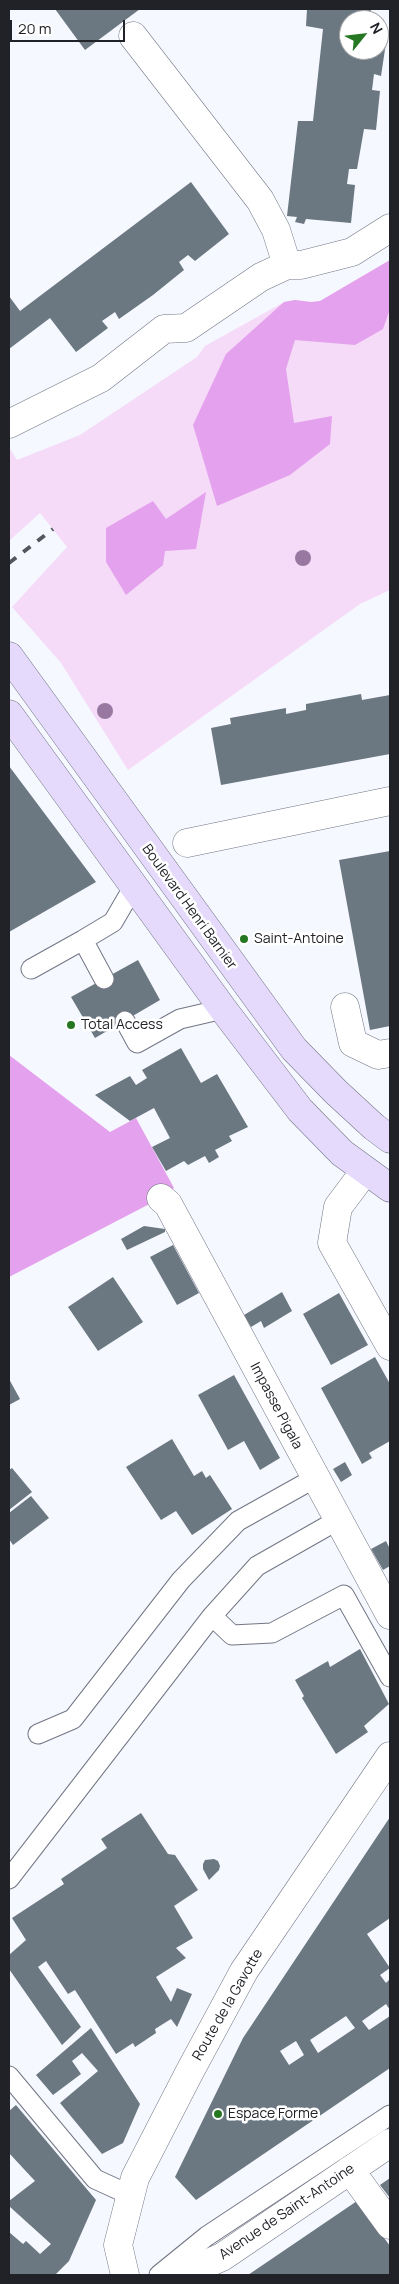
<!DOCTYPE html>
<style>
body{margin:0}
#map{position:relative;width:399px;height:2284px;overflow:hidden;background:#f6f8ff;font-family:Manrope,sans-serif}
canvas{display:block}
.frame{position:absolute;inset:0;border:10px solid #202227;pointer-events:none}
.north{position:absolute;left:339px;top:10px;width:50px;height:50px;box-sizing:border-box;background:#fff;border:1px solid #a6a7a9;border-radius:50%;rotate:61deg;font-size:14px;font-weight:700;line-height:20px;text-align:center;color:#202227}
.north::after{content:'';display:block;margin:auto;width:18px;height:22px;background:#267721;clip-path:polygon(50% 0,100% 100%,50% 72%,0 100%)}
.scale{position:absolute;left:10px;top:20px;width:115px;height:22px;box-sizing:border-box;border:2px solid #202227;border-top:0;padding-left:6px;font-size:15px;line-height:18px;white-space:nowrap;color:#202227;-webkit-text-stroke:4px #fff;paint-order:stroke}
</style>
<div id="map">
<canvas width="399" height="2284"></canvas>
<div class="frame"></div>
<div class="north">N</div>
<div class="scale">20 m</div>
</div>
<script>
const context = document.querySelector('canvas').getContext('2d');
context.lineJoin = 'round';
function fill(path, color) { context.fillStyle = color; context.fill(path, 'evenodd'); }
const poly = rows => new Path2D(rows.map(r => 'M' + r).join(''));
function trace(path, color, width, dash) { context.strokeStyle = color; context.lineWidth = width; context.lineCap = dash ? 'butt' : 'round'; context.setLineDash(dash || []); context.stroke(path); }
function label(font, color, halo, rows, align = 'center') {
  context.font = font + ' Manrope,sans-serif'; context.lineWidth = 5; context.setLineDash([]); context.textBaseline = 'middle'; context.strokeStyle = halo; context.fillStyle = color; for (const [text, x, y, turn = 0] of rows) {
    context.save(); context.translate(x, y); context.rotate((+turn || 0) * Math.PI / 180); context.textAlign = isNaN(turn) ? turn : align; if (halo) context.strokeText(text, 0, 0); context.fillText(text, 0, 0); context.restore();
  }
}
const green = poly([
 [390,260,390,590,360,604,128,770,61,663,12,607,67,547,40,513,9,541,9,447,17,460,80,435,197,357,205,346,284,302,295,300,311,302,320,301]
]);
const forest = poly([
 [390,260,390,309,383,329,355,345,295,340,286,369,294,423,332,416,330,444,290,475,217,506,193,425,226,354,284,302,295,300,311,302,320,301],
 [206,492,196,549,165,551,163,565,126,595,106,562,106,528,153,501,166,519],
 [9,1055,110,1132,136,1118,174,1188,161,1198,9,1277]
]);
const building = poly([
 [55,9,140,9,85,50],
 [307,9,371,9,370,20,349,20,349,50,379,50,379,34,387,36,381,76,374,74,372,90,380,91,376,130,364,129,357,169,349,169,347,184,355,185,351,223,306,219,304,224,295,222,297,217,287,216,298,121,313,121,323,29,306,26],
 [191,182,229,234,195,261,188,255,179,262,184,270,153,295,119,319,115,312,102,321,108,328,76,352,50,318,9,349,9,296,20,311],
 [361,694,362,700,390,695,390,754,221,785,211,728,231,724,230,718,286,708,286,714,306,710,306,704],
 [9,766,96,882,9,932],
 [390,851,390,1026,370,1030,339,860],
 [138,960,160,1000,95,1038,71,997],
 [181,1048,201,1083,217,1074,248,1127,229,1136,232,1141,215,1150,219,1157,209,1163,205,1156,188,1165,184,1161,166,1171,152,1147,170,1138,154,1108,130,1121,95,1095,130,1076,136,1085,147,1078,142,1070],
 [144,1226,165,1229,165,1232,127,1250,121,1239],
 [173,1245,199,1293,177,1305,150,1257],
 [113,1277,143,1322,98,1351,68,1307],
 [282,1292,292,1311,264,1328,261,1321,251,1327,244,1315],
 [339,1293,368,1345,331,1365,303,1314],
 [375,1357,390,1384,390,1441,369,1453,372,1458,362,1464,321,1388],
 [234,1375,280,1458,260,1470,244,1441,228,1450,198,1395],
 [9,1379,20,1399,9,1405],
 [172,1439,194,1476,202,1471,206,1478,210,1475,232,1509,192,1535,176,1511,161,1520,126,1467],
 [345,1462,352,1475,341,1482,333,1469],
 [12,1468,32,1492,9,1510,9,1470],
 [31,1496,49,1518,13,1545,9,1539,9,1513],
 [386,1541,390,1549,390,1566,383,1570,371,1549],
 [360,1649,389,1704,364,1726,368,1732,336,1754,302,1698,304,1696,295,1680,328,1661,330,1667],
 [141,1813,168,1854,175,1855,198,1890,174,1906,193,1938,176,1948,186,1958,156,1977,171,2002,177,1988,192,1994,177,2027,171,2019,155,2029,156,2033,135,2047,133,2043,116,2054,75,1990,68,1994,46,1961,38,1967,81,2027,62,2045,9,1969,9,1955,26,1940,12,1918,64,1884,61,1879,107,1848,101,1839],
 [390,1817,390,1918,367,1934,390,1968,380,1975,386,1983,390,1979,390,2010,386,2004,362,2021,369,2030,390,2016,390,2068,196,2200,175,2177,243,2038],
 [346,2016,355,2028,318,2053,310,2040],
 [296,2041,304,2055,289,2065,280,2051],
 [214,1859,218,1861,220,1866,219,1870,209,1880,203,1869,203,1864,205,1860],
 [91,2028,140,2104,123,2143,102,2154,60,2103,98,2071,82,2053,72,2061,81,2074,53,2095,36,2075],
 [16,2105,96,2200,69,2261,55,2275,9,2275,9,2232,23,2244,26,2241,40,2254,51,2244,9,2206,9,2201,35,2181,9,2153,9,2111],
 [390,2178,390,2198,380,2185],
 [357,2201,390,2246,390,2275,248,2275]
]);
const service = poly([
 [31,969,83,940],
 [104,979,83,940,113,922,134,886],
 [125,1021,137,1043,180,1019,223,1009],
 [212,1616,257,1566,338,1520],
 [38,1734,73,1719,181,1580,238,1521,315,1478],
 [9,1879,212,1616,232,1635,272,1633,344,1595,390,1677],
 [9,2076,95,2179,130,2195],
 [159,2275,207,2236,390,2115]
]);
const minor = poly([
 [133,36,260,200,276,230,287,265],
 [9,424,101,378,164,329,186,328,261,277,287,265,301,265,352,252,390,228],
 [187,843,390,801],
 [345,1007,353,1043,378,1055,390,1053],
 [365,1171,338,1207,332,1243,390,1346],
 [161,1198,168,1204,390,1615],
 [350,2170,390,2225]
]);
const tertiary = poly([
 [125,2275,118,2245,135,2178,189,2073,244,1971,390,1756],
 [181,2275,222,2257,390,2143]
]);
const secondary = poly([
 [9,656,294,1049,336,1092,374,1127,390,1139],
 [9,714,223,1009,300,1110,342,1153,390,1188]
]);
const rail = poly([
 [9,563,53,529]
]);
const trees = [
 [303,558],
 [105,711]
];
const markers = [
 [244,939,5,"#267721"],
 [71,1025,5,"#267721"],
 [218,2114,5,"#267721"]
];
const streetNames = [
 ["Boulevard Henri Barnier",189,907,54],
 ["Impasse Pigala",276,1406,62],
 ["Route de la Gavotte",228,2005,-60],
 ["Avenue de Saint-Antoine",287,2212,-34]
];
const poiNames = [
 ["Saint-Antoine",254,939],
 ["Total Access",81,1025],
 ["Espace Forme",228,2114]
];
fill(green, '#f5dbf8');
fill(forest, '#e4a1ed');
fill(building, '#6b7781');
trace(service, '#727684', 21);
trace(minor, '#727684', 29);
trace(tertiary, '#727684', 29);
trace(secondary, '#727684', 29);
trace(service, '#fff', 19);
trace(minor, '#fff', 28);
trace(tertiary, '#fff', 28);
trace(secondary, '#e5dafb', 28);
trace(rail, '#54565c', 4, [9, 9]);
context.fillStyle = '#9878a0';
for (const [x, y] of trees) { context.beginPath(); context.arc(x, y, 8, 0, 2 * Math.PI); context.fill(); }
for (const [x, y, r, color] of markers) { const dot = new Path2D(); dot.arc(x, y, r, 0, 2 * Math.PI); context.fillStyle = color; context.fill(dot); trace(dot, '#fff', 2); }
label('14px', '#202227', '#fff', streetNames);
label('14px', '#202227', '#fff', poiNames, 'left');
</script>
